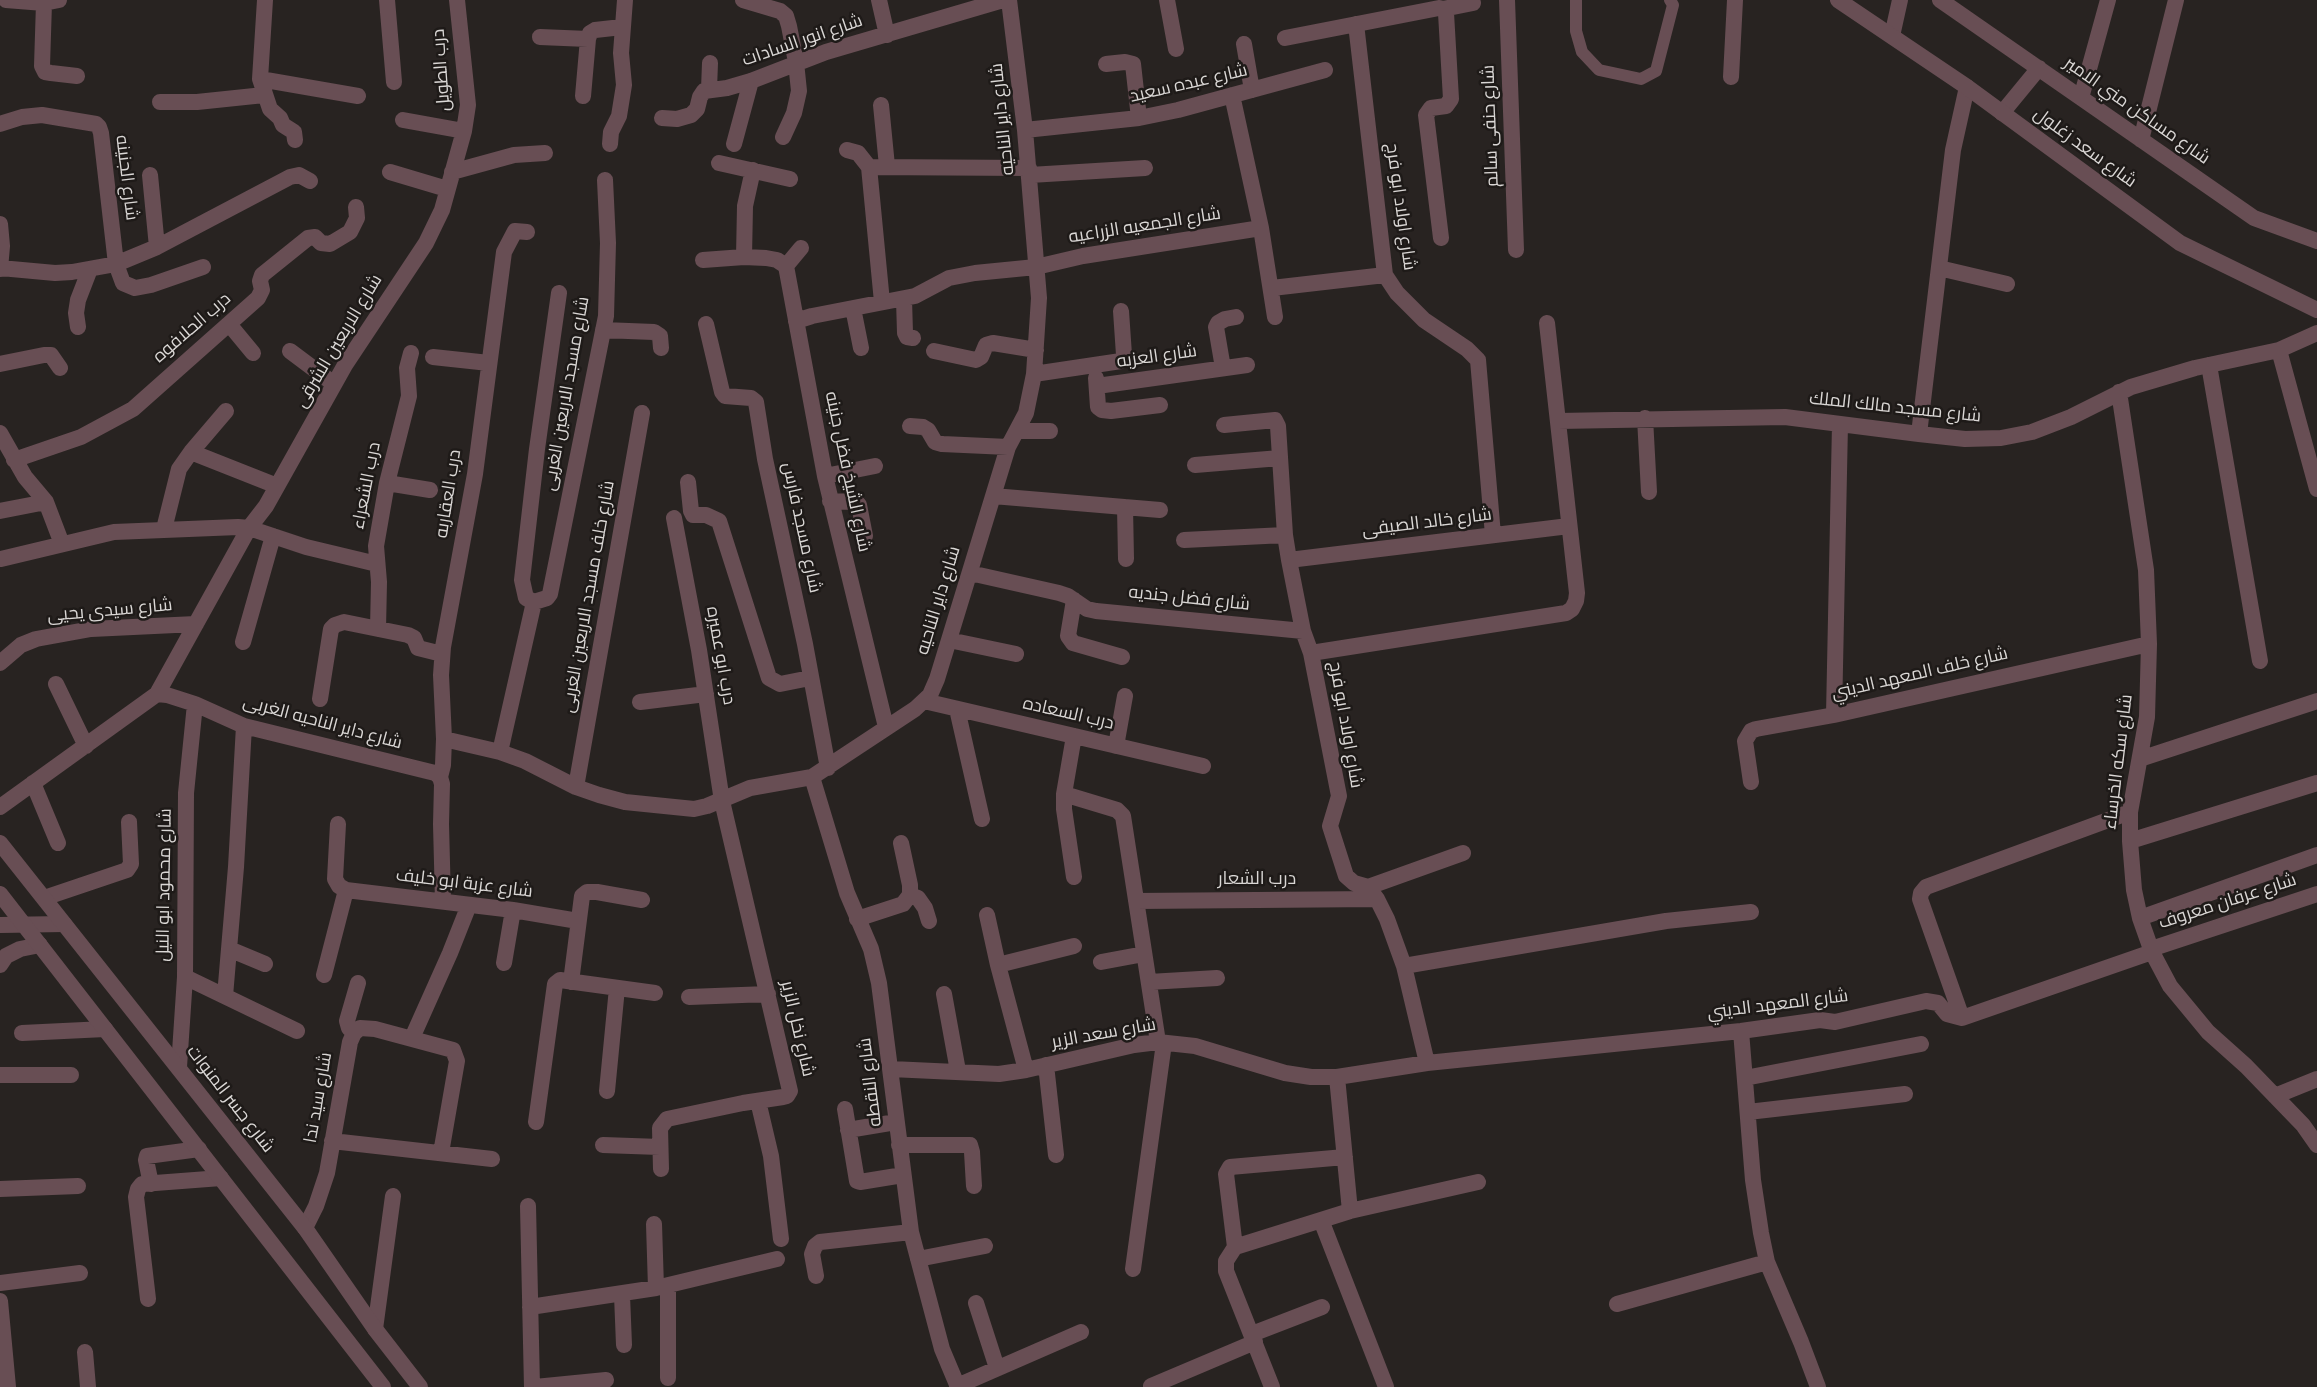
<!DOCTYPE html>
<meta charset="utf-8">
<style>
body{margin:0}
canvas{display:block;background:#282321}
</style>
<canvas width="2317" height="1387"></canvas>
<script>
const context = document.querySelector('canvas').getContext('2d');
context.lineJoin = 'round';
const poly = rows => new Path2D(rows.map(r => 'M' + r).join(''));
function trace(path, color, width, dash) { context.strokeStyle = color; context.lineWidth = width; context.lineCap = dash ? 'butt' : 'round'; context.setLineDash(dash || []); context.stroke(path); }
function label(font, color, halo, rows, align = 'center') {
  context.font = font + ' Georgia,Cairo,serif'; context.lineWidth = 5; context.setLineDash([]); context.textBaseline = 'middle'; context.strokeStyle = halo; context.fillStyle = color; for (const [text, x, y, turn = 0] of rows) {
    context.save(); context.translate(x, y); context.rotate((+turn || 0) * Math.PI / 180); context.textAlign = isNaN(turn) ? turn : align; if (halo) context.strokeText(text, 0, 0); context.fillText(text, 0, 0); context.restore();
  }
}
const service = poly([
 [1576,0,1576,31,1582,52,1599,70,1641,79,1656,71,1673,5,1670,0]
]);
const minor = poly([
 [6,0,44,3,59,0],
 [265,0,260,79,270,109,280,118,283,125,294,132,295,140],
 [387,0,394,82],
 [743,0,780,11,786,16,789,26,796,62,799,91,794,113,783,137],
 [879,0,887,35],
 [1167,0,1176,49],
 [1507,0,1516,250],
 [1940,0,2254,218,2317,241],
 [44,3,42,66,45,72,51,73,77,76],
 [1443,9,1473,3],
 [1356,24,1385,275,1397,293,1424,320,1467,349,1478,360,1493,535],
 [1892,36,1900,0],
 [540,37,588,39],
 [1285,38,1439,8,1443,9,1446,13,1451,99,1446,106,1431,108,1426,115,1441,238],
 [1244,44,1252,90],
 [1106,64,1125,62,1133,64,1139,118],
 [1731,77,1735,0],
 [260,79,358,96],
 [709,89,710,63],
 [1232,95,1261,228,1275,317],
 [583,96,588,39,590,33,595,30,622,27],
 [2081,98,2108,0],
 [160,102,197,102,264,95],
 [881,105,887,166],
 [2002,113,2039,68],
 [662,118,677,119,691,115,697,109,700,97,704,91,727,88,751,81,826,52,1003,0],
 [403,120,464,131],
 [0,124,22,117,42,115,96,124,99,127,101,133,116,264,123,283,135,288,151,285,203,267],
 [1025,130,1139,118,1178,110,1325,70],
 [2141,140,2176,0],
 [610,144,611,132,619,116,624,85,621,53,625,0],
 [734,144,751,81],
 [847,150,858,153,869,167,1029,168],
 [719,163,790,179],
 [869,167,882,302],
 [390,172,447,189],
 [452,172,514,155,545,153],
 [150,175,157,247],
 [1030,175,1145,168],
 [0,224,2,246,0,269],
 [744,257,745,206,753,170],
 [703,260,744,257,766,258,777,260,786,266,825,476,886,727],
 [786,266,801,248],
 [0,268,55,273,72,272,116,264,157,247,290,177,299,175,310,181],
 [1939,268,2007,284],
 [1272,288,1385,275],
 [559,293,537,449,522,580,526,598,534,602,547,598,550,594,606,316,608,243,605,180],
 [904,299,905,333,907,337,913,338],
 [853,308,861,348],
 [796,321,812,316,915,296,949,278,975,273,1036,267,1083,256,1261,228],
 [229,324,253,353],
 [706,324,722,392,725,396,751,398,756,402,765,459,805,644,828,768],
 [78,327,76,313,78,300,90,269],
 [603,330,654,332,660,336,661,348],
 [2279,350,2317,489],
 [290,351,334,384],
 [934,351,976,360,981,357,986,345,993,343,1036,350],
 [433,357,489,363],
 [0,364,44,355,51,355,60,368],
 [2209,365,2260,661],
 [1223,368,1216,327,1218,323,1225,319,1236,317],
 [1034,374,1121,361,1124,355,1121,311],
 [1096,378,1098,407,1102,410,1111,411,1160,405],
 [1097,386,1247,365],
 [2119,392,2146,570,2149,644,2147,717,2130,812,2130,841,2134,890,2140,918,2152,952,2170,986,2208,1032,2246,1066,2303,1125,2317,1145],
 [1645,418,1649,492],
 [1558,421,1785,417,1919,434,1965,439,2001,438,2032,432,2071,417,2131,387,2195,368,2279,350,2317,333],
 [1224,425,1275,420,1278,426,1285,535,1289,560,1303,631,1311,653,1339,796,1330,826,1346,876,1354,883,1368,887,1377,899,1387,919,1404,966,1427,1063],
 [910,426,923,427,928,430,935,442,942,444,1008,447],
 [1017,431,1050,431],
 [0,433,25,477,46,502,62,544],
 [1919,434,1953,150,1967,87],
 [191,452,226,411],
 [14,460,81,437,133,409,258,298,262,290,260,281,262,275,308,238,315,237,321,243,330,244,350,232,357,218,356,207],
 [1195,465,1280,458],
 [825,476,875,466],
 [688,482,691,511,693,515,706,515,719,521,769,678,780,684,810,678],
 [387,483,430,490],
 [993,496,1160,510],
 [830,501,856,502,859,505,865,536],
 [1125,507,1126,559],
 [0,511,46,502],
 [164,529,179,469,191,452,277,486],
 [1184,540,1285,535],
 [1,559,114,532,238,527,249,528,306,547,377,564],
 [1289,560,1569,526],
 [970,573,1059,593,1068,596,1087,609,1096,611,1303,631],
 [1074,600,1068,636,1073,643,1122,657],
 [378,629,379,582,376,546,387,483,409,396,407,368,411,353],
 [949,640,1016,654],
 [243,642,273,536],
 [1311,653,1566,613,1572,609,1576,601,1577,593,1547,323],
 [0,663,21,645,36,639,91,629,196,624],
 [56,684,86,746],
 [157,694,249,528,266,506,345,365,426,243,442,210,464,131,468,105,457,0],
 [320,699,331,629,335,625,344,622,408,635,414,638,418,648,442,654],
 [924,701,1203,766],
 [640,702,706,694],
 [957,709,982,819],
 [1834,715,1840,424],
 [444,739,500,752,525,761,576,787,599,795,625,802,694,809,707,806,750,788,812,777,915,709,930,695,937,679,1008,447,1026,413,1034,374,1039,298,1025,130,1009,0],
 [1116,746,1125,696],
 [500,752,534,602],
 [2140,759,2317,701],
 [440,777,443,765,444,739,441,675,443,647,475,474,504,252,515,231,527,232],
 [812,777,847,893,871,949,879,983,911,1232,942,1349,958,1387],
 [1751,782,1745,741,1751,731,1756,729,1834,715,2149,644],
 [33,783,58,843],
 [576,787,642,413],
 [1064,794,1117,810,1123,816,1158,1042],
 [0,807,157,694,167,695,195,704,244,726,435,773,440,777,442,784,441,824,443,901],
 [338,824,335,879,339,886,346,890,513,910,578,921],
 [2130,841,2317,783],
 [1074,877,1064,809,1064,794,1074,736],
 [1368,887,1463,853],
 [910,895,918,898,925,908,929,921],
 [44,898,127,870,131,864,129,822],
 [1136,901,1377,899],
 [987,915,998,965,1026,1070],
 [2140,918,2317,855],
 [857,919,903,904,910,895,910,885,901,843],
 [0,925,64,924],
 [229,949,265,964],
 [2151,949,2317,894],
 [1101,962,1144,954],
 [504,963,513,910],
 [0,965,6,956,20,949,40,945],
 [998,965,1074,946],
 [1404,966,1666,921,1751,912],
 [324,975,346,890],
 [185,977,297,1031],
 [571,982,582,896,587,892,597,892,642,900],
 [1149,982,1217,978],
 [944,994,958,1071],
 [225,996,236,867,244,726],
 [689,997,768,994],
 [1962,1018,1920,899,1921,893,1926,887,2130,812],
 [1741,1031,1753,1180,1761,1233,1767,1262,1801,1342,1818,1387],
 [22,1033,105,1029],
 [354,1033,349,1028,347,1021,358,983],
 [412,1038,450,953,469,905],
 [1046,1065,1056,1155],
 [179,1067,185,977,186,793,195,704],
 [891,1069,999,1074,1026,1070,1134,1045,1158,1042,1195,1046,1285,1073,1311,1077,1337,1077,1427,1063,1741,1031,1820,1020,1835,1022,1926,1001,1938,1003,1947,1014,1962,1018,2152,952],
 [0,1075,71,1075],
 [1337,1077,1350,1211],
 [1745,1078,1921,1044],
 [607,1091,617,988],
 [2275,1096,2317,1079],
 [758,1101,771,1156,781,1239],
 [845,1109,857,1181,860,1182,903,1175],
 [1748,1112,1905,1094],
 [536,1122,555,984,560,980,655,993],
 [848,1130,896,1122],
 [332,1141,492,1159],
 [603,1145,660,1147],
 [899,1145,970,1145,972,1152,974,1186],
 [661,1169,660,1128,667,1119,743,1103,783,1097,787,1096,790,1091,722,801,699,650,674,518],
 [151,1184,146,1160,147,1156,199,1149],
 [0,1189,78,1186],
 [528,1206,532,1387],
 [1321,1220,1386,1387],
 [654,1224,656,1288],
 [305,1228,316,1206,327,1173,350,1042,354,1033,360,1028,375,1029,453,1050,457,1061,441,1153],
 [1235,1247,1226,1174,1230,1167,1345,1157],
 [918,1259,985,1246],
 [1133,1269,1164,1043],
 [816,1276,812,1254,815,1246,820,1242,911,1232],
 [0,1283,80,1273],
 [668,1286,668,1378],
 [622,1295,624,1345],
 [148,1299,136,1197,138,1189,142,1184,221,1178],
 [0,1301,8,1387],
 [976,1303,997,1368],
 [1617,1304,1767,1262],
 [530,1307,656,1288,777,1259],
 [375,1329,393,1196],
 [1252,1334,1322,1307],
 [85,1352,88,1387],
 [957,1386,1081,1332],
 [1151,1386,1255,1342],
 [535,1387,606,1380],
 [1272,1387,1226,1271,1226,1261,1235,1247,1350,1211,1478,1182]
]);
const tertiary = poly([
 [1838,0,1967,87,2180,243,2317,310],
 [0,843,305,1228,375,1329,420,1387],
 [0,894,383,1387]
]);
const streetNames = [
 ["شارع انور السادات",803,42,-19],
 ["درب الطويل",443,70,-94],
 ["شارع عبده سعيد",1189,85,-13],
 ["شارع مساكن مني الامير",2136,112,35],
 ["شارع داير الناحيه",1004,119,-96],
 ["شارع حنفى سالم",1492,126,-92],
 ["شارع سعد زغلول",2084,149,36],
 ["شارع الجنينه",125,178,83],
 ["شارع اولاد ابو فرج",1399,207,82],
 ["شارع الجمعيه الزراعيه",1145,227,-9],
 ["درب الحلافوه",193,329,-41],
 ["شارع الاربعين الشرقى",340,342,-59],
 ["شارع العزبه",1157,358,-8],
 ["شارع مسجد الاربعين الغربى",568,394,-80],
 ["شارع مسجد مالك الملك",1895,409,6],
 ["شارع الشيخ فضل جنينه",846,472,78],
 ["درب الشعراء",368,486,-79],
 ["درب العقاربه",450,494,-81],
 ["شارع خالد الصيفى",1427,524,-7],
 ["شارع مسجد فارس",800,528,78],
 ["شارع خلف مسجد الاربعين الغربى",590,597,-80],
 ["شارع فضل جنديه",1189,600,6],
 ["شارع داير الناحيه",940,601,-73],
 ["شارع سيدى يحيى",110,612,-5],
 ["درب ابو عميره",719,656,80],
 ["شارع خلف المعهد الديني",1920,675,-13],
 ["درب السعاده",1068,715,13],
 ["شارع داير الناحيه الغربى",322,724,15],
 ["شارع اولاد ابو فرج",1344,725,80],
 ["شارع سكه الخرساء",2120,762,-83],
 ["درب الشعار",1257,880],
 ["شارع محمود ابو النيل",166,885,-89],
 ["شارع عزبة ابو خليف",464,885,7],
 ["شارع عرفان معروف",2228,903,-18],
 ["شارع المعهد الديني",1778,1006,-7],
 ["شارع نخل الزير",796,1029,77],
 ["شارع سعد الزير",1104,1035,-10],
 ["شارع النقطه",872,1082,-97],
 ["شارع سيد ندا",320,1098,-80],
 ["شارع جسر المنوات",229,1100,52]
];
trace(service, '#684e54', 12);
trace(minor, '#684e54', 16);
trace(tertiary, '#684e54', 16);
label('18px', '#dad7d5', '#1e1a18', streetNames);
</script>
